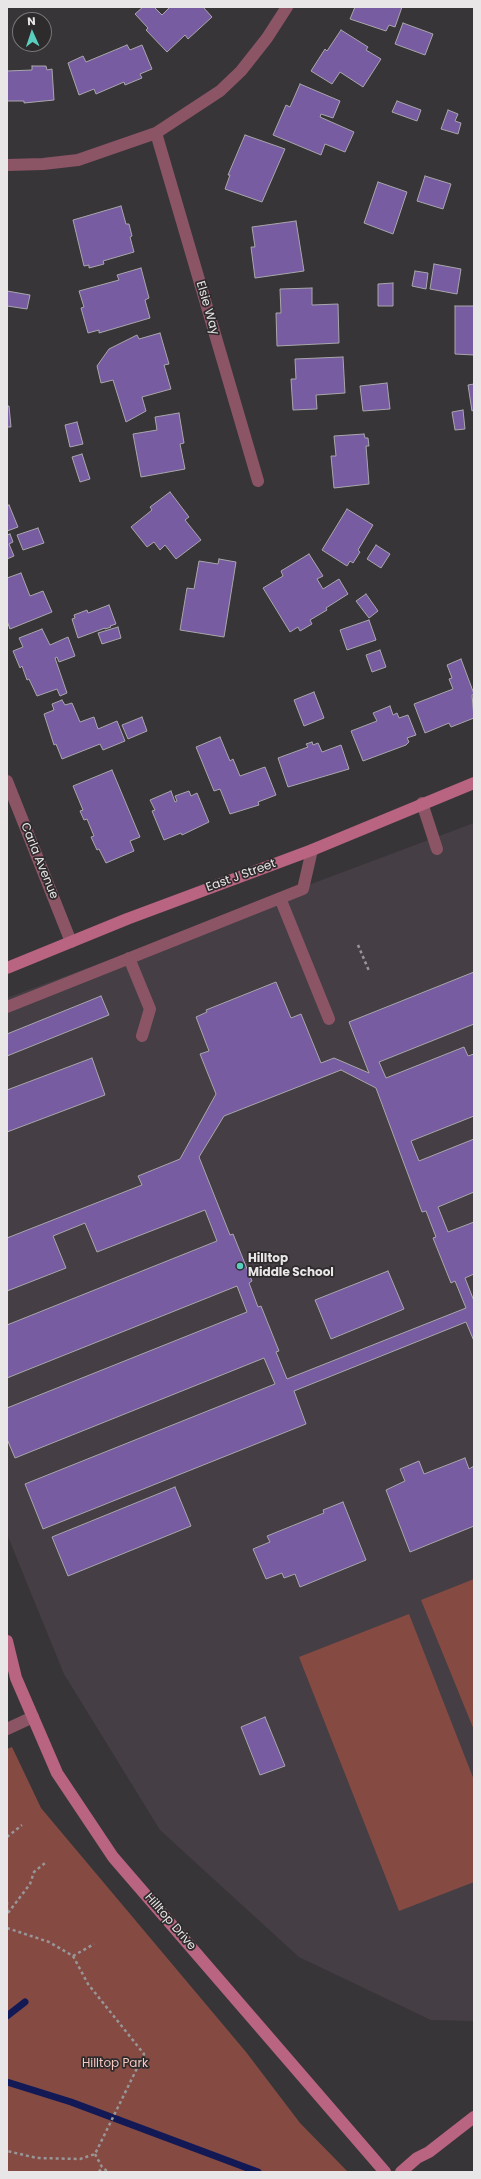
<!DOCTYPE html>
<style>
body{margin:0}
#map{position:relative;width:481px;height:2179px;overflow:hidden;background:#383538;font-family:Poppins,sans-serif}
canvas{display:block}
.frame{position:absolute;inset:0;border:8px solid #e9e6e8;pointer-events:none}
.north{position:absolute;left:12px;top:12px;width:40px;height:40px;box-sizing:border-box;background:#2e2b2d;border:1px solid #797678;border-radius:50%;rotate:357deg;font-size:11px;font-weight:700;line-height:16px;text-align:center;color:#e9e6e8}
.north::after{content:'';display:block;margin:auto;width:14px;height:18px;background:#59cebe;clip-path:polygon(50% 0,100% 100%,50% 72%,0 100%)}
</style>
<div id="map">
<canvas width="481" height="2179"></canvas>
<div class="frame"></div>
<div class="north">N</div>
</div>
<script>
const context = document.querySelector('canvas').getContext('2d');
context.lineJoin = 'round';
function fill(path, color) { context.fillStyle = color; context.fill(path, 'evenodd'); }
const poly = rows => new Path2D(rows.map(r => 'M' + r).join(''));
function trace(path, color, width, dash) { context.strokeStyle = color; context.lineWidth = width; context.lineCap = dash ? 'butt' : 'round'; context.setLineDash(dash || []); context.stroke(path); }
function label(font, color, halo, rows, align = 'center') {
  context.font = font + ' Poppins,sans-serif'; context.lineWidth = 3.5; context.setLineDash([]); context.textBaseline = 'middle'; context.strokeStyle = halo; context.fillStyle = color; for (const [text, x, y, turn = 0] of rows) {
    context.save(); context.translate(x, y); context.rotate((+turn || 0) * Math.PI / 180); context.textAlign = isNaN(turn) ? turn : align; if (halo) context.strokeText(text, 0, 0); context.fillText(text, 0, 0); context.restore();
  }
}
const built = poly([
 [474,823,474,2021,431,2020,299,1957,160,1830,64,1674,7,1534,7,998]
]);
const green = poly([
 [474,1579,474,1730,421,1600],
 [409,1614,474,1780,474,1882,399,1911,299,1657],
 [12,1747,41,1808,246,2052,300,2123,348,2172,7,2172,7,1749]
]);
const stream = poly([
 [7,2016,25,2002],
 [7,2082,71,2102,258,2172]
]);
const building = poly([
 [143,7,154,7,162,15,170,7,203,7,212,17,188,39,185,35,167,52,146,30,148,28,135,14,143,7],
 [355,7,402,7,395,27,389,25,386,31,350,19,355,7],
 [403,23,433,34,425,55,395,44,403,23],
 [341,30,368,47,366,50,381,59,363,87,340,72,332,84,311,71,325,49,327,51,341,30],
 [127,45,130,50,142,45,152,69,140,74,142,78,125,85,124,82,96,94,94,89,79,95,68,63,83,56,86,62,127,45],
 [32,66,46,66,47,70,52,69,54,100,24,103,24,101,7,101,7,71,32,70,32,66],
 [300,84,340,101,333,118,321,114,320,117,354,132,345,152,325,144,321,155,273,135,286,105,290,107,300,84],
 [397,101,421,110,417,121,392,112,397,101],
 [448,110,458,114,455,121,461,123,458,134,441,129,448,110],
 [245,135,285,149,262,202,225,189,230,175,228,175,245,135],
 [425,176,451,184,443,209,417,201,425,176],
 [378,182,407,192,393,234,364,223,378,182],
 [121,206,126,224,129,224,132,236,130,237,134,252,103,261,104,264,89,268,89,265,84,266,73,220,121,206],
 [296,221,304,271,255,278,251,247,255,247,252,227,296,221],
 [434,264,461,269,457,294,430,289,434,264],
 [141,268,149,298,145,300,150,318,99,333,99,330,88,333,81,308,84,307,79,291,119,280,117,275,141,268],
 [415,271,428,273,426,289,412,286,415,271],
 [393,283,393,306,378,306,378,284,393,283],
 [312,288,312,305,338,304,339,343,277,346,276,313,281,313,280,289,312,288],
 [7,291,30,295,27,309,7,306,7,291],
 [455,306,474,306,474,355,455,354,455,306],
 [160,333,169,364,164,365,171,389,142,397,146,411,126,422,113,380,101,383,97,366,109,349,137,335,139,339,160,333],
 [343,357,345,393,316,395,317,409,293,410,291,379,296,379,295,359,343,357],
 [387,383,390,409,363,411,360,386,387,383],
 [474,384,474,410,472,411,468,385,474,384],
 [7,406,9,406,11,427,7,427,7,406],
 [463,410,465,429,455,430,452,412,463,410],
 [179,413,184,443,180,444,185,469,141,477,133,434,157,430,155,417,179,413],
 [77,422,83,444,70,447,65,425,77,422],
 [364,434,365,438,368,438,369,446,366,446,369,484,334,488,331,456,336,456,334,436,364,434],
 [82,454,90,479,80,482,72,457,82,454],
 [170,492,189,517,185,520,201,540,176,559,165,545,160,550,154,542,147,547,131,527,152,510,150,507,170,492],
 [9,505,18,527,7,531,7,506,9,505],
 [347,509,373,525,358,550,360,552,353,563,350,561,347,566,322,550,347,509],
 [38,528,44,543,23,550,17,535,38,528],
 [10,534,13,542,9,544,14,556,7,559,7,535,10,534],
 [376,545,390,554,381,568,367,559,376,545],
 [309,554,323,576,317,579,323,589,339,579,348,594,326,608,327,610,310,620,312,624,300,631,298,627,290,632,263,588,283,576,281,571,309,554],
 [219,559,236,562,224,637,180,630,187,588,194,589,199,561,218,564,219,559],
 [21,573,30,596,43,591,52,612,10,629,7,621,7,578,21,573],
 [366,594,378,611,369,618,356,601,366,594],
 [109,605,116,624,110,626,111,627,105,629,105,628,78,638,72,619,75,618,74,615,87,610,88,613,109,605],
 [369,620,376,640,347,650,340,630,369,620],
 [118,627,121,638,102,644,98,633,118,627],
 [42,629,50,645,68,637,75,656,59,662,57,657,55,658,67,693,60,696,57,689,37,696,29,679,27,680,22,666,20,668,13,651,23,647,19,638,42,629],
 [380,650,386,667,372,672,366,655,380,650],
 [461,659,474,694,472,695,474,718,451,727,449,723,425,733,414,704,453,689,449,679,452,678,447,665,461,659],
 [314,692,324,718,304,726,294,700,314,692],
 [62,700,65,705,72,703,80,722,94,717,98,729,117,721,125,741,103,750,100,744,62,759,56,744,54,745,44,714,54,710,52,704,62,700],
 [390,706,393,715,397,713,399,718,408,715,416,735,407,738,409,742,406,745,363,761,351,731,377,721,373,713,390,706],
 [142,717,147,731,128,739,122,725,142,717],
 [220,737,230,761,233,759,240,776,265,767,276,795,258,802,259,805,230,814,220,789,214,791,196,747,220,737],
 [312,742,313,745,318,743,322,752,341,745,349,769,288,787,278,758,308,747,306,744,312,742],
 [112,770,140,837,130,841,134,851,106,863,99,849,97,850,91,837,94,836,87,819,84,820,80,811,83,810,73,786,112,770],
 [171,791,175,802,177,801,175,796,189,791,191,796,197,793,209,822,182,835,181,833,164,840,152,811,155,810,150,800,171,791],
 [474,972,474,1024,379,1062,386,1078,464,1047,468,1056,474,1054,474,1116,411,1141,419,1161,474,1139,474,1192,438,1207,448,1232,474,1222,474,1274,465,1278,474,1301,474,1341,466,1322,294,1391,306,1424,43,1529,25,1484,275,1384,264,1358,15,1458,7,1439,7,1408,247,1312,237,1286,7,1378,7,1325,217,1241,205,1210,97,1252,85,1223,53,1236,66,1268,7,1291,7,1238,142,1185,138,1176,180,1159,216,1094,200,1054,209,1051,196,1017,207,1012,206,1010,276,982,291,1018,301,1014,321,1063,334,1058,369,1073,349,1022,474,972],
 [341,1070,376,1088,422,1212,426,1211,436,1237,433,1238,451,1283,455,1281,466,1308,287,1379,276,1352,279,1351,261,1306,258,1307,249,1283,252,1281,233,1234,230,1235,199,1157,224,1116,341,1070],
 [101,996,109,1015,7,1056,7,1034,101,996],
 [92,1058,105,1095,7,1132,7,1090,92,1058],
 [388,1271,404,1309,331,1339,315,1300,388,1271],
 [465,1458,469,1469,474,1466,474,1526,410,1552,386,1490,405,1481,400,1469,419,1461,424,1474,465,1458],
 [175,1487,191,1526,68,1576,52,1537,175,1487],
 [343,1502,366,1560,300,1587,295,1574,284,1578,282,1573,266,1579,253,1549,270,1542,267,1536,324,1513,323,1510,343,1502],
 [265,1717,285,1766,260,1775,241,1727,265,1717]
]);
const path = poly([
 [358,945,369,971],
 [7,1837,22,1825],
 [7,1902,7,1913],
 [8,1913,30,1884,34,1872,45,1863],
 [7,1928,49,1942,73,1956,88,1984,144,2054,95,2154,80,2159,37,2158,7,2151],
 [73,1956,94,1944],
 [95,2154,102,2167,108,2172],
 [99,2172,102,2167]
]);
const lane = poly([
 [422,803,437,849],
 [280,898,329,1019],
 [129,958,150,1009,142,1036],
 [7,1007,303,889,312,850],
 [7,1729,33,1717]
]);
const street = poly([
 [156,133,258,481],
 [7,165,43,164,78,160,156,133,220,91,241,71,267,38,287,7],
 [7,781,71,942]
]);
const secondary = poly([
 [7,968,127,919,312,850,474,783],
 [7,1641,16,1678,57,1773,113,1857,385,2172],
 [401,2172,417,2158,429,2152,474,2117]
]);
const markers = [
 [240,1266,4,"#59cebe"]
];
const streetNames = [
 ["Elsie Way",207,308,74],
 ["Carla Avenue",39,861,68],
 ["East J Street",241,876,-20],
 ["Hilltop Drive",170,1922,49]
];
const poiNames = [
 ["Hilltop",248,1259],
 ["Middle School",248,1273]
];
const parkNames = [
 ["Hilltop Park",115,2064]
];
fill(built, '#463e45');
fill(green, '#854b43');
trace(stream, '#121955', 7);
fill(building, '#775ca1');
trace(building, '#a8a7ab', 1);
trace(path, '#999698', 2.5, [3, 3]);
trace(lane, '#8b5566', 12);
trace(street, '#8b5566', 12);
trace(secondary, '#b96481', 12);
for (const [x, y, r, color] of markers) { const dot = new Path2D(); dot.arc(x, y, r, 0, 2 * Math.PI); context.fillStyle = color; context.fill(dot); trace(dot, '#2e2b2d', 1.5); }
label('12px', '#e9e6e8', '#2e2b2d', streetNames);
label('bold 12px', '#e9e6e8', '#2e2b2d', poiNames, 'left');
label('12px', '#f6c7bf', '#2e2b2d', parkNames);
</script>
